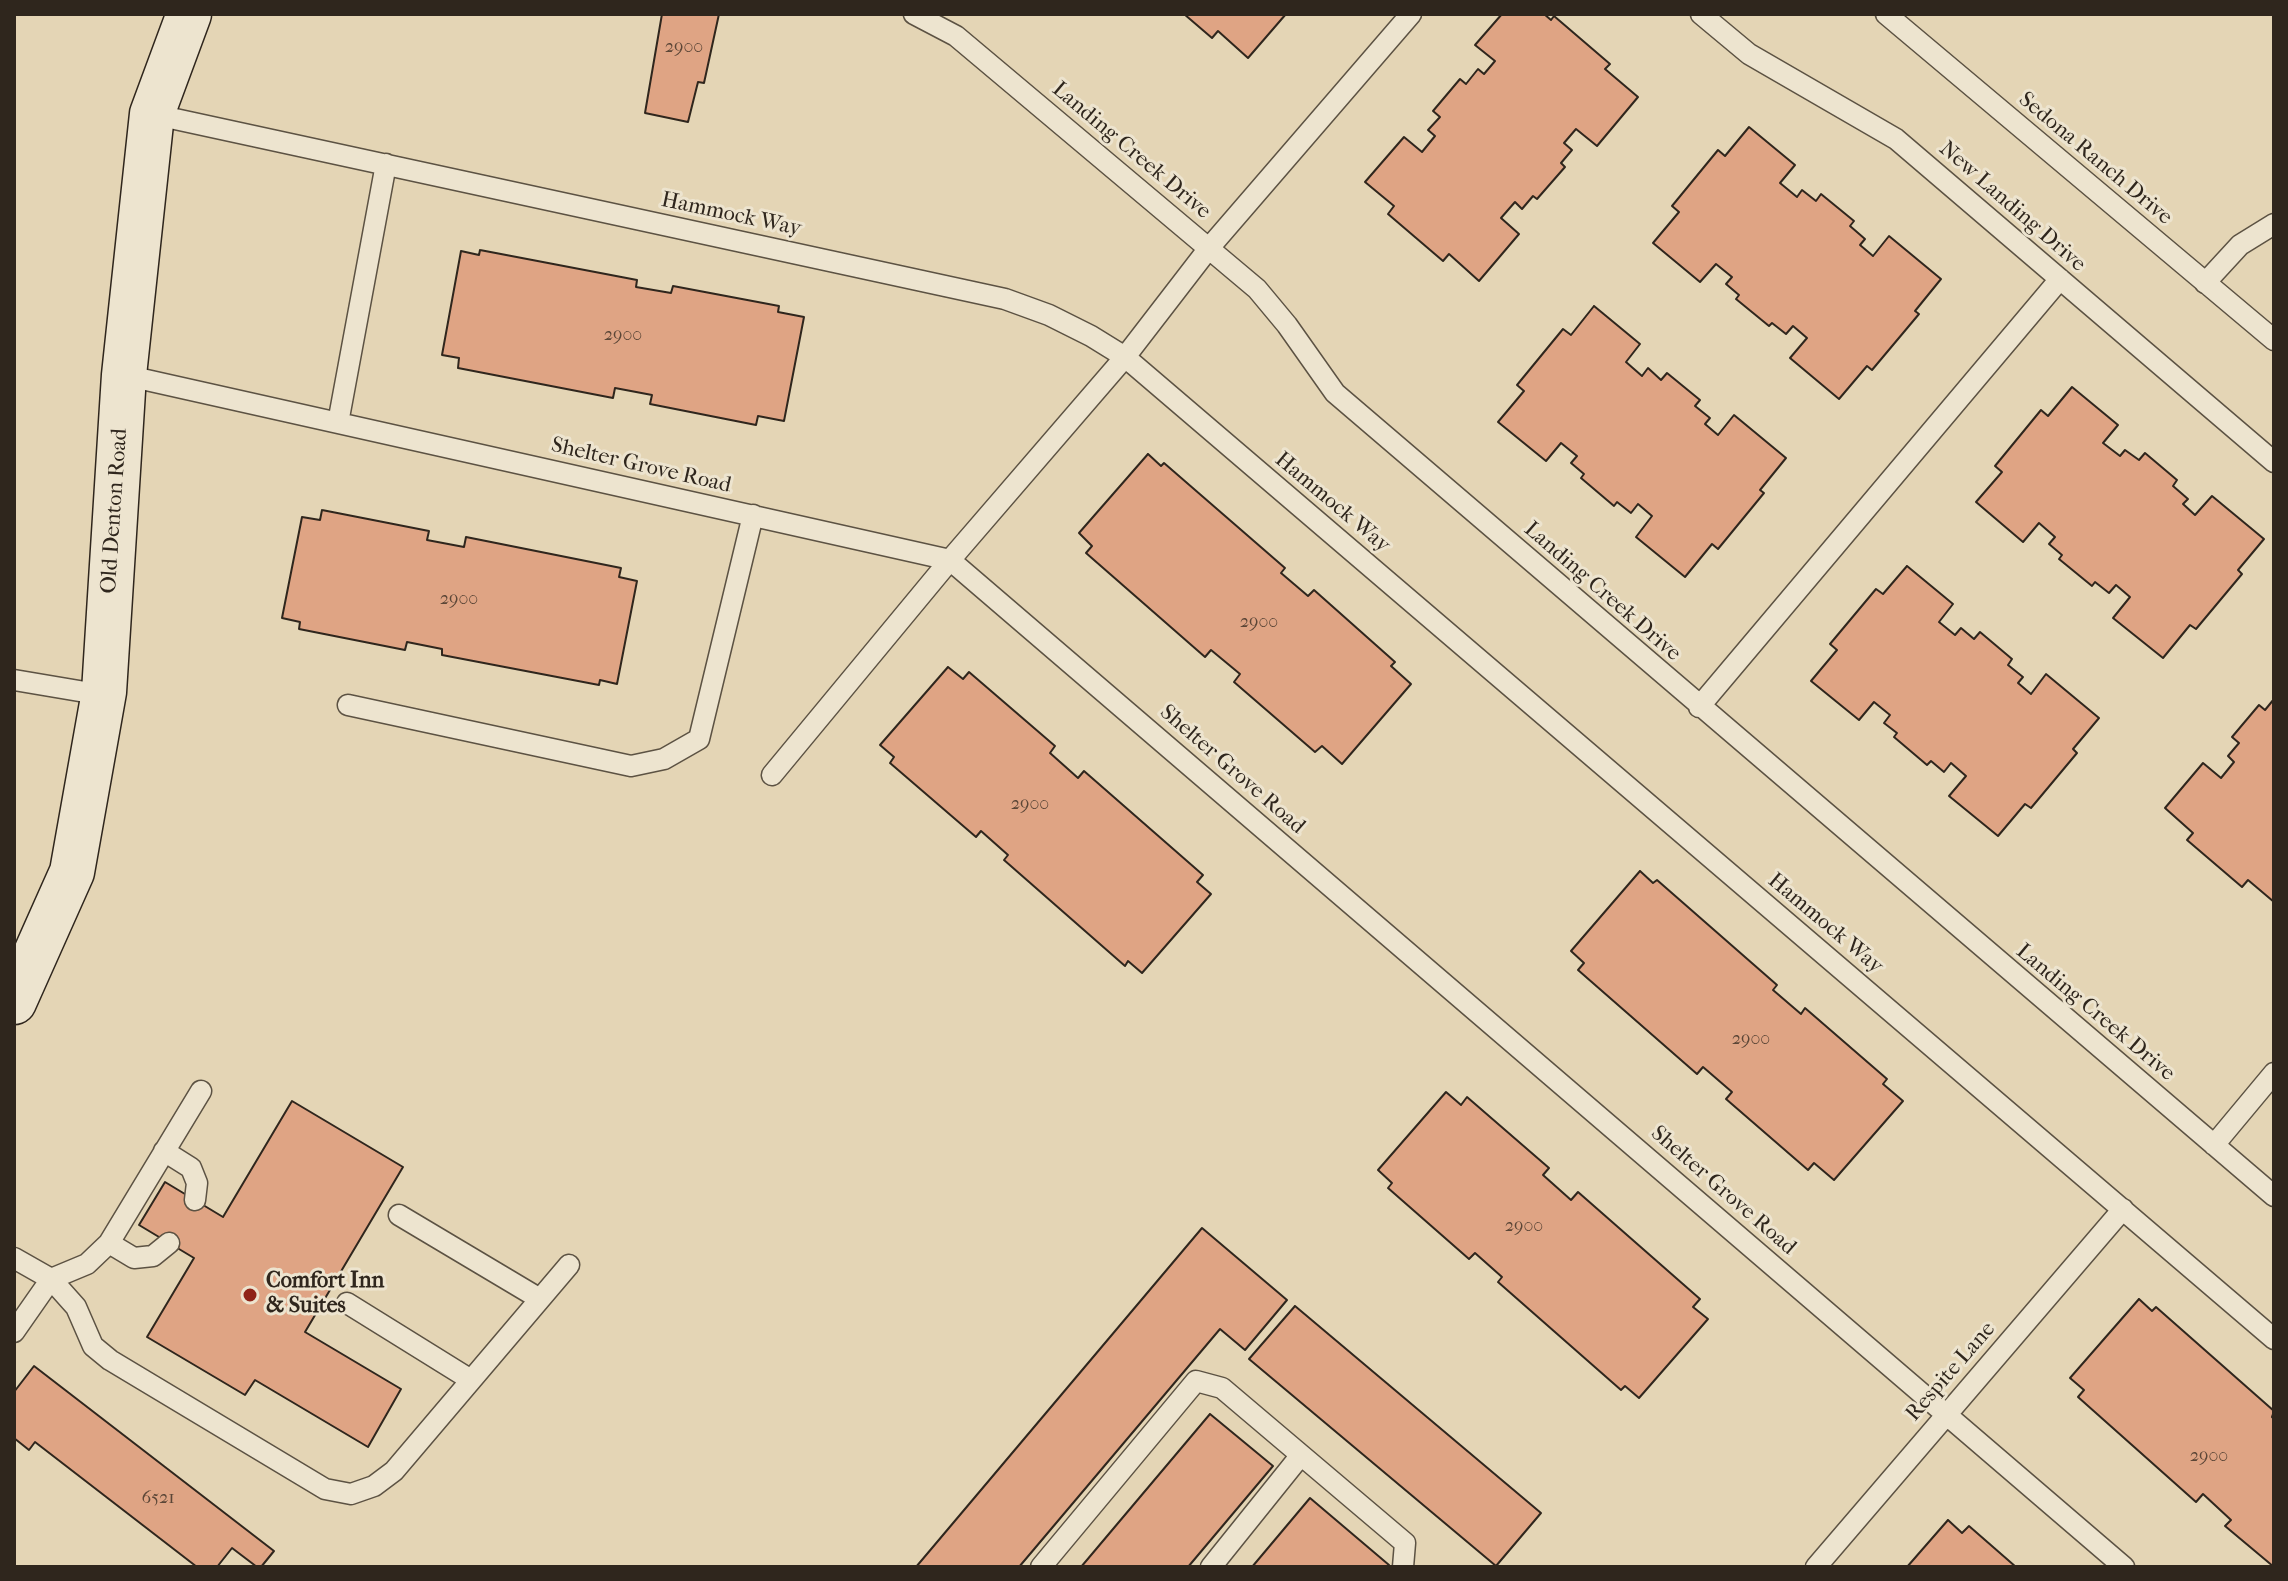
<!DOCTYPE html>
<style>
body{margin:0}
#map{position:relative;width:2288px;height:1581px;overflow:hidden;background:#e4d5b5;font-family:"IM FELL French Canon",serif}
canvas{display:block}
.frame{position:absolute;inset:0;border:16px solid #2f261d;pointer-events:none}
</style>
<div id="map">
<canvas width="2288" height="1581"></canvas>
<div class="frame"></div>
</div>
<script>
const context = document.querySelector('canvas').getContext('2d');
context.lineJoin = 'round';
function fill(path, color) { context.fillStyle = color; context.fill(path, 'evenodd'); }
const poly = rows => new Path2D(rows.map(r => 'M' + r).join(''));
function trace(path, color, width, dash) { context.strokeStyle = color; context.lineWidth = width; context.lineCap = dash ? 'butt' : 'round'; context.setLineDash(dash || []); context.stroke(path); }
function label(font, color, halo, rows, align = 'center') {
  context.font = font + ' "IM FELL French Canon",serif'; context.lineWidth = 6; context.setLineDash([]); context.textBaseline = 'middle'; context.strokeStyle = halo; context.fillStyle = color; for (const [text, x, y, turn = 0] of rows) {
    context.save(); context.translate(x, y); context.rotate((+turn || 0) * Math.PI / 180); context.textAlign = isNaN(turn) ? turn : align; if (halo) context.strokeText(text, 0, 0); context.fillText(text, 0, 0); context.restore();
  }
}
const building = poly([
 [662,14,719,14,704,83,698,82,688,122,645,113,662,14],
 [1184,14,1286,14,1248,58,1218,31,1212,38,1184,14],
 [1502,14,1544,14,1551,20,1554,16,1610,64,1605,69,1638,97,1597,146,1576,129,1564,143,1572,150,1561,163,1565,167,1537,199,1533,196,1522,209,1515,202,1501,218,1519,234,1479,281,1449,254,1443,261,1388,214,1394,206,1365,182,1404,137,1422,152,1435,136,1428,130,1440,117,1433,111,1460,79,1466,84,1478,69,1484,74,1495,61,1475,45,1502,14],
 [1749,127,1795,165,1780,183,1797,197,1802,190,1816,201,1821,194,1854,221,1850,226,1865,239,1860,245,1873,256,1889,236,1941,279,1915,311,1919,314,1872,370,1867,366,1839,399,1790,358,1807,338,1793,326,1786,334,1772,323,1769,326,1736,299,1739,295,1726,284,1732,277,1716,264,1700,282,1653,243,1679,212,1672,206,1718,150,1725,156,1749,127],
 [480,250,637,280,636,287,671,293,673,286,779,306,778,312,804,317,784,421,758,416,756,425,650,404,652,395,615,388,613,398,458,368,459,358,442,355,461,251,479,255,480,250],
 [1594,306,1640,344,1626,362,1642,376,1648,368,1661,380,1667,373,1700,400,1695,406,1710,418,1705,424,1718,435,1734,415,1786,458,1760,490,1764,493,1718,549,1712,544,1685,577,1636,537,1652,516,1638,504,1631,513,1617,502,1614,506,1581,478,1584,474,1571,463,1577,456,1561,443,1546,461,1498,422,1524,391,1517,385,1563,329,1571,335,1594,306],
 [2072,387,2118,425,2103,443,2120,456,2125,450,2139,460,2145,453,2177,480,2173,486,2188,499,2183,504,2195,515,2212,496,2264,539,2238,570,2242,574,2196,629,2190,625,2163,658,2113,618,2130,597,2116,585,2109,593,2095,582,2092,586,2059,559,2062,555,2049,544,2055,537,2039,523,2023,542,1976,502,2002,472,1995,466,2041,410,2048,416,2072,387],
 [1148,454,1161,466,1164,463,1285,568,1281,573,1308,596,1314,590,1395,662,1391,666,1411,684,1342,764,1322,746,1315,752,1234,682,1240,674,1211,650,1205,657,1086,553,1092,546,1079,533,1148,454],
 [322,510,429,531,427,540,464,547,466,537,621,568,619,577,637,581,617,684,600,680,599,685,442,655,442,649,407,642,405,650,299,629,300,622,282,618,302,517,320,520,322,510],
 [1907,566,1953,604,1939,622,1955,635,1961,628,1974,639,1980,632,2012,659,2008,665,2023,677,2018,683,2031,694,2046,674,2099,718,2073,749,2077,753,2031,808,2025,804,1998,836,1949,796,1966,776,1951,763,1944,772,1931,761,1927,765,1894,737,1897,733,1884,723,1890,715,1874,702,1859,720,1811,681,1837,650,1830,644,1876,589,1883,594,1907,566],
 [948,667,963,679,969,672,1055,746,1050,753,1078,778,1084,771,1203,875,1197,882,1211,894,1142,973,1128,961,1125,966,1004,860,1008,855,981,831,976,837,890,763,894,757,880,745,948,667],
 [2274,699,2274,902,2248,880,2242,887,2187,840,2193,833,2165,808,2203,763,2221,778,2234,762,2228,756,2239,743,2232,737,2259,705,2265,710,2274,699],
 [1640,871,1653,883,1657,880,1777,985,1773,990,1801,1014,1805,1008,1887,1079,1883,1084,1903,1101,1834,1180,1814,1163,1808,1170,1726,1099,1732,1092,1703,1067,1697,1074,1578,970,1584,963,1571,951,1640,871],
 [1446,1092,1461,1105,1467,1097,1549,1168,1543,1175,1571,1200,1578,1192,1700,1299,1693,1307,1708,1319,1639,1398,1625,1386,1621,1390,1498,1282,1502,1277,1475,1253,1469,1259,1388,1188,1392,1183,1378,1170,1446,1092],
 [292,1101,403,1167,305,1332,401,1389,368,1447,255,1380,245,1395,147,1337,194,1258,139,1225,165,1182,223,1217,292,1101],
 [1202,1228,1287,1300,1245,1350,1220,1329,1019,1567,916,1567,1202,1228],
 [2139,1299,2152,1311,2156,1307,2274,1411,2272,1417,2274,1419,2274,1567,2225,1526,2231,1520,2203,1494,2196,1502,2078,1397,2084,1390,2070,1378,2139,1299],
 [1295,1306,1541,1513,1496,1566,1249,1359,1295,1306],
 [34,1366,274,1551,261,1567,257,1567,232,1548,217,1567,197,1567,35,1442,29,1450,14,1438,14,1392,34,1366],
 [1210,1414,1273,1466,1188,1567,1081,1567,1210,1414],
 [1310,1498,1389,1565,1388,1567,1252,1567,1310,1498],
 [1948,1520,1962,1533,1969,1526,2016,1567,1907,1567,1948,1520]
]);
const lane = poly([
 [914,14,956,36,1257,289,1287,325,1335,393,2274,1196],
 [1701,14,1749,54,1896,139,2274,462],
 [1886,14,2274,340],
 [152,114,1005,299,1049,315,1091,336,1125,357,2274,1339],
 [2205,283,2240,245,2274,224],
 [124,375,950,560,2124,1567],
 [338,423,386,164],
 [14,680,103,695],
 [348,705,631,766,664,759,699,739,753,515],
 [1699,707,2060,279],
 [772,775,950,560,1125,357,1209,248,1411,14],
 [2214,1145,2274,1073],
 [164,1151,191,1168,197,1183,195,1200],
 [399,1215,540,1299],
 [109,1243,134,1258,153,1256,169,1243],
 [14,1258,51,1279,76,1307,93,1346,110,1360,325,1489,351,1494,374,1486,394,1471,569,1265],
 [347,1303,471,1380],
 [14,1332,51,1279,87,1264,109,1243,201,1091],
 [1041,1567,1196,1381,1222,1388,1405,1543,1403,1567],
 [1211,1567,1301,1455],
 [1816,1567,2123,1209]
]);
const secondary = poly([
 [14,1002,72,872,104,692,124,375,152,114,189,14]
]);
const markers = [
 [250,1295,8,"#8f2418"]
];
const numberNames = [
 ["2900",684,48],
 ["2900",623,336],
 ["2900",459,600],
 ["2900",1259,623],
 ["2900",1030,805],
 ["2900",1751,1040],
 ["2900",1524,1227],
 ["2900",2209,1457],
 ["6521",158,1499]
];
const streetNames = [
 ["Landing Creek Drive",1131,151,40],
 ["Sedona Ranch Drive",2095,159,40],
 ["New Landing Drive",2012,207,41],
 ["Hammock Way",731,215,12],
 ["Shelter Grove Road",641,466,13],
 ["Hammock Way",1332,503,40],
 ["Old Denton Road",115,511,-86],
 ["Landing Creek Drive",1602,592,41],
 ["Shelter Grove Road",1232,770,41],
 ["Hammock Way",1825,924,40],
 ["Landing Creek Drive",2095,1013,40],
 ["Shelter Grove Road",1723,1191,41],
 ["Respite Lane",1951,1372,-49]
];
const poiNames = [
 ["Comfort Inn",266,1282],
 ["& Suites",266,1307]
];
fill(building, '#dfa484');
trace(building, '#2f261d', 2);
trace(lane, '#5c5243', 23);
trace(secondary, '#2f261d', 47);
trace(lane, '#ede4cf', 20);
trace(secondary, '#ede4cf', 44);
for (const [x, y, r, color] of markers) { const dot = new Path2D(); dot.arc(x, y, r, 0, 2 * Math.PI); context.fillStyle = color; context.fill(dot); trace(dot, '#ede4cf', 3); }
label('18px', '#5b4637', null, numberNames);
label('22px', '#2f261d', '#ede4cf', streetNames);
label('bold 22px', '#2f261d', '#ede4cf', poiNames, 'left');
</script>
